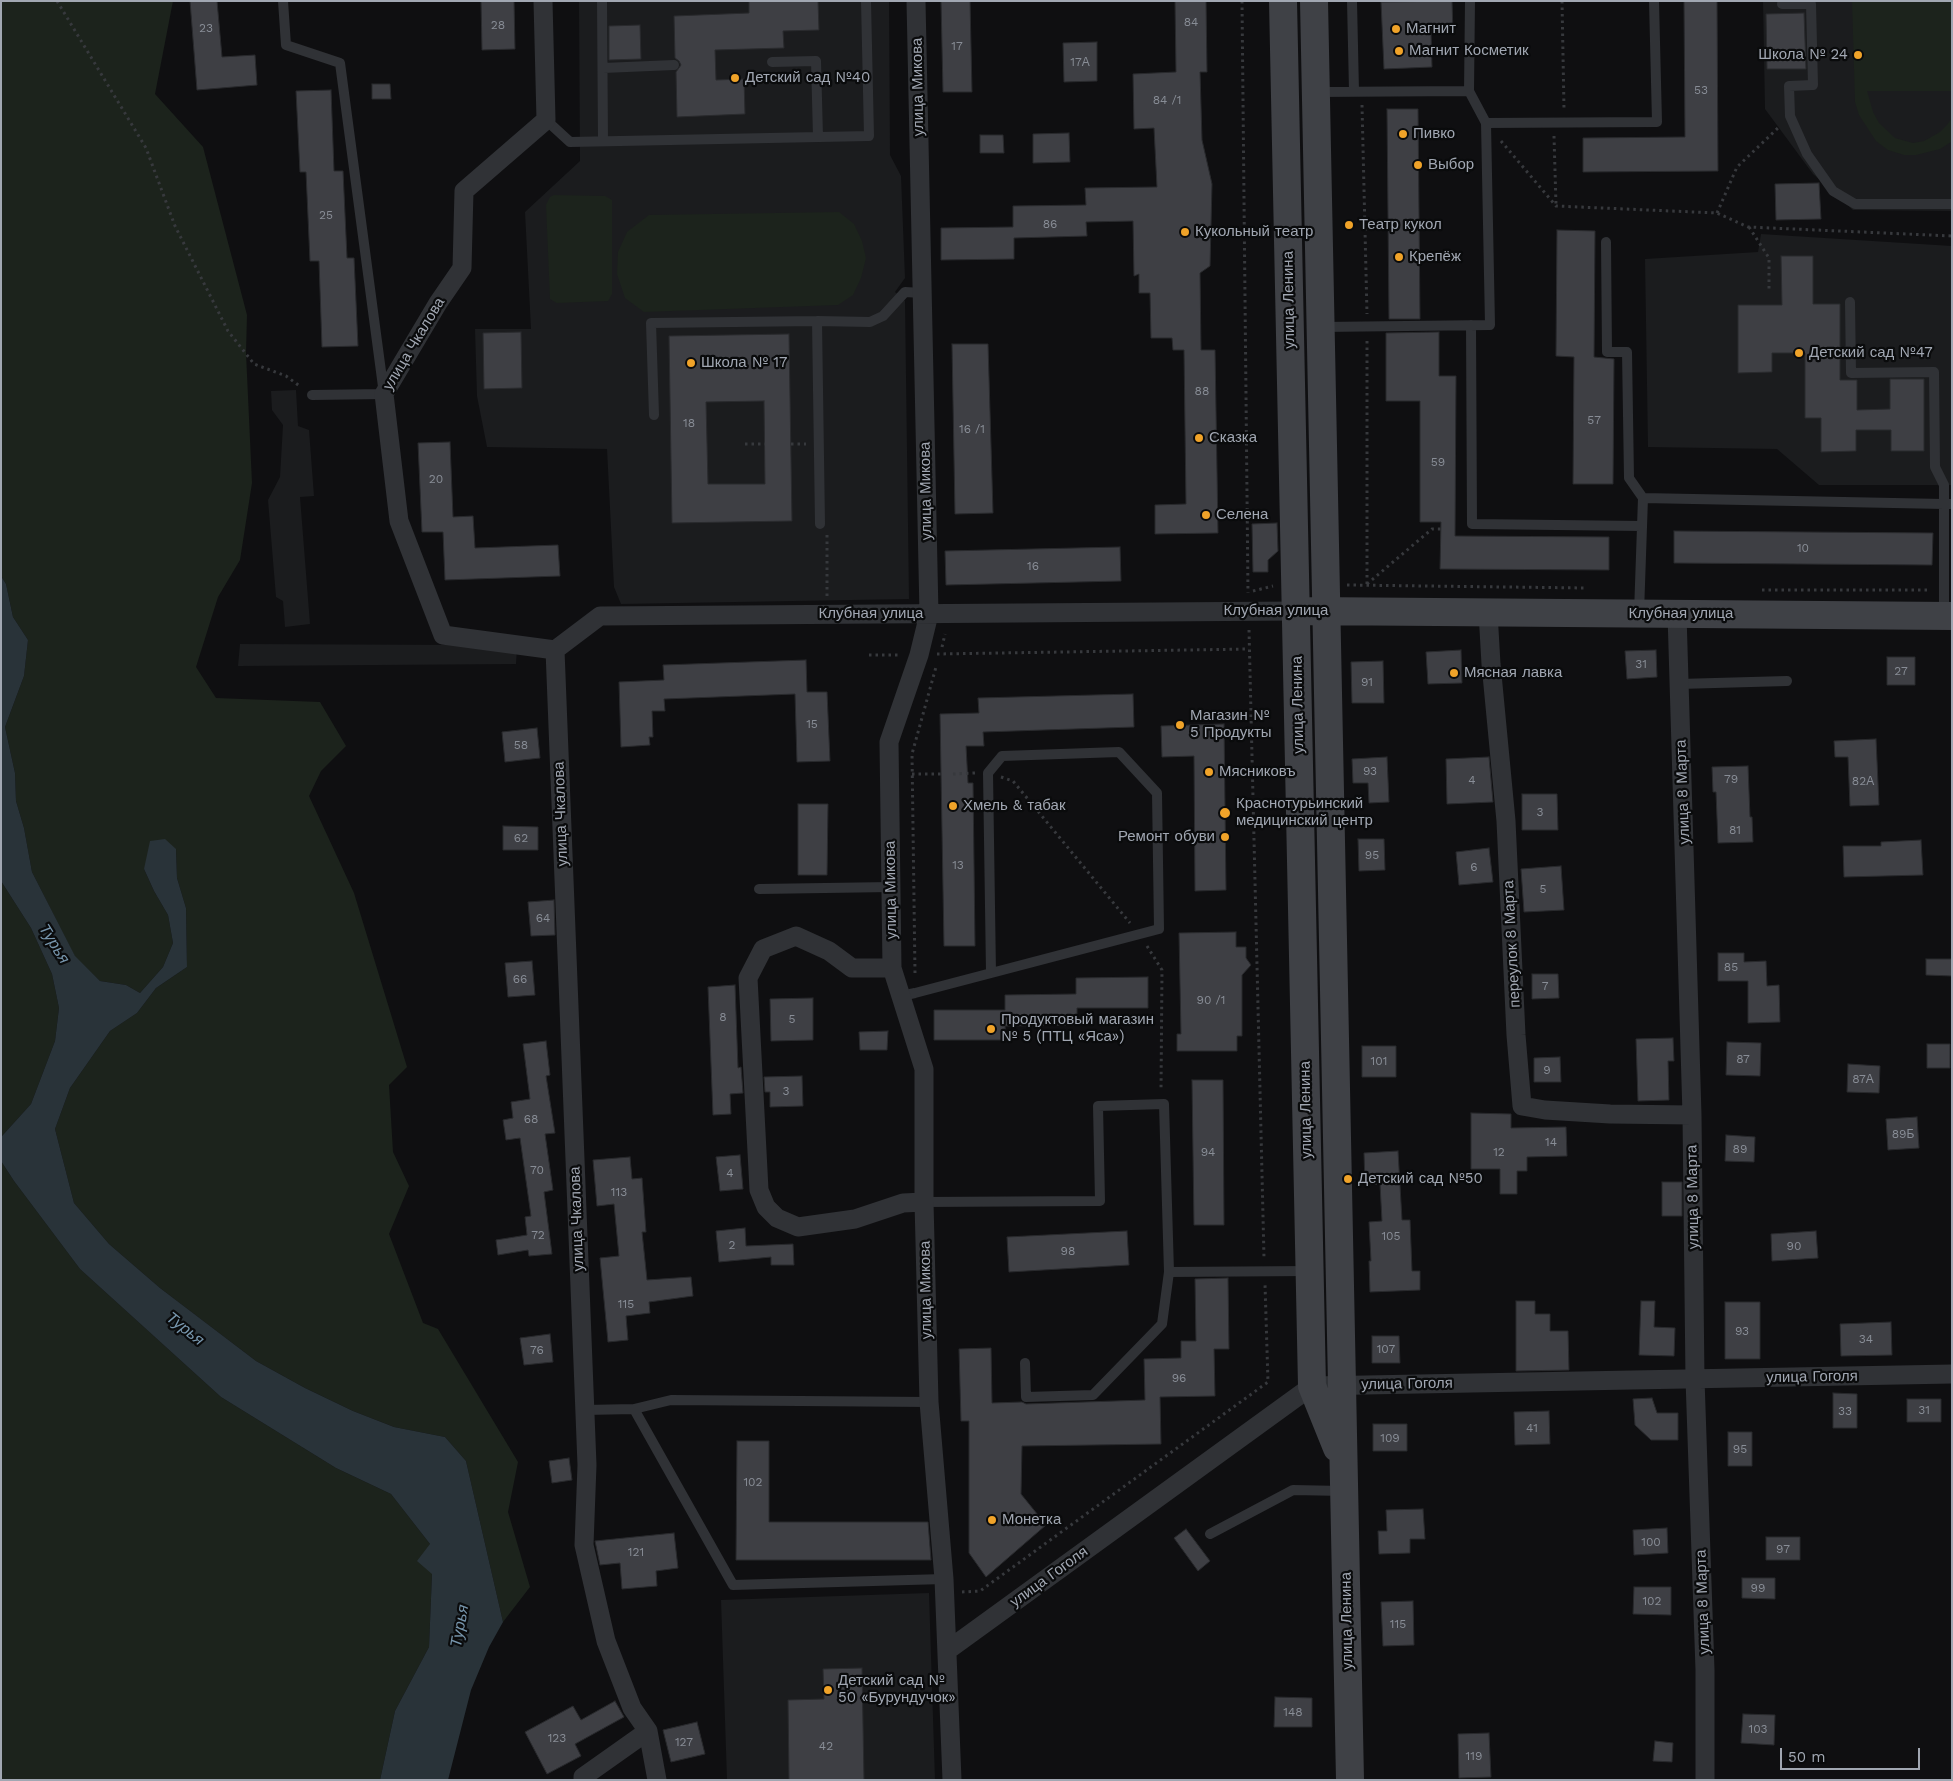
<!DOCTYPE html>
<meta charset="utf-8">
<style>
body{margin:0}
#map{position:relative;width:1953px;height:1781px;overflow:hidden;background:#0f0f11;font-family:"Work Sans",sans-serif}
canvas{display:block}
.frame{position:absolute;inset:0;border:2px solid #a1a7b2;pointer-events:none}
.scale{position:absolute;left:1780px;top:1748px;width:140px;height:22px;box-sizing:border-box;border:2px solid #a1a7b2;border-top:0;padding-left:6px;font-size:15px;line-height:18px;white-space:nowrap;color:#a1a7b2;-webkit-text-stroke:4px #0a0b0c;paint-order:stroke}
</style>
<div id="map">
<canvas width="1953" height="1781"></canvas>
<div class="frame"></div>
<div class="scale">50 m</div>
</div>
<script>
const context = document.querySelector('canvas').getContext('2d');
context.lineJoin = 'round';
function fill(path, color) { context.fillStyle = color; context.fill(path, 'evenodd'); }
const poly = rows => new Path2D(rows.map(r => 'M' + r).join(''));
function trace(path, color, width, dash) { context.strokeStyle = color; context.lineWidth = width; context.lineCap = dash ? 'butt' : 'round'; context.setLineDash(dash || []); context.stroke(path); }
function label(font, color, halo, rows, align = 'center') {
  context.font = font + ' "Work Sans",sans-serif'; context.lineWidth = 4.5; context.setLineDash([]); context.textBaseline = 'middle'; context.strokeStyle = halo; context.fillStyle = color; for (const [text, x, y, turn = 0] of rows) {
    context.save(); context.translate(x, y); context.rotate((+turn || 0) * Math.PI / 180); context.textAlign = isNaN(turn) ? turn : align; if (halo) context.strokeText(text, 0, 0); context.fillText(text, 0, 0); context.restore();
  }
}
const built = poly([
 [579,1,889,1,890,155,901,176,905,278,895,292,905,301,909,599,621,604,614,587,607,449,487,447,477,396,475,329,531,329,525,212,580,161],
 [1763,1,1952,1,1952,211,1853,210,1813,174,1765,109],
 [1761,234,1952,246,1952,485,1819,485,1777,449,1648,447,1645,259,1758,252],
 [296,390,298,426,309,430,314,496,300,497,310,624,285,627,283,601,276,597,268,500,280,477,283,425,272,410,271,391],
 [240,644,461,645,517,648,516,664,238,666],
 [929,1593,935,1780,727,1780,721,1600]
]);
const green = poly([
 [1,1,173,1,155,94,203,147,247,315,246,353,252,483,240,560,218,597,196,667,216,698,320,702,346,746,321,771,309,796,354,893,407,1067,389,1085,393,1152,409,1186,389,1234,423,1323,438,1329,518,1462,508,1512,530,1587,503,1622,466,1461,445,1437,394,1427,353,1411,305,1388,256,1361,160,1288,109,1244,74,1203,55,1129,70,1088,110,1031,137,1013,156,988,187,967,186,908,177,878,176,849,144,869,154,891,168,915,173,943,163,967,140,993,126,985,100,981,75,957,32,872,24,828,16,801,15,773,5,727,24,676,28,640,13,617,6,584,1,576],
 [1852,1,1952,1,1952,91,1867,91,1873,112,1879,123,1895,138,1913,143,1924,141,1940,132,1947,125,1952,118,1951,142,1940,149,1916,155,1904,155,1888,150,1876,141,1859,115,1855,102],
 [554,195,605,196,612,200,612,294,608,301,557,303,550,299,546,205,550,197],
 [839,212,854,224,862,241,866,258,861,278,853,295,838,305,644,312,625,298,617,274,618,252,627,232,649,215],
 [1,881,31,928,52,974,59,1008,55,1041,31,1104,2,1136,1,1140],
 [1,1161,14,1181,80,1269,221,1397,336,1468,391,1494,430,1544,432,1574,429,1647,395,1711,380,1780,1,1780]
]);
const water = poly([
 [1,576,6,584,13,617,28,640,24,676,5,727,15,773,16,801,24,828,32,872,75,956,100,981,126,985,140,993,163,967,173,943,168,915,154,891,144,869,150,841,165,839,176,849,177,878,186,908,187,967,156,988,137,1013,110,1031,70,1088,55,1129,74,1203,109,1244,160,1288,256,1361,305,1388,353,1411,394,1427,445,1437,466,1461,503,1622,489,1647,471,1690,448,1780,380,1780,395,1711,429,1647,432,1574,417,1561,430,1544,391,1494,336,1468,221,1397,80,1269,14,1181,1,1161,2,1136,31,1104,55,1041,59,1008,52,974,31,928,1,881]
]);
const building = poly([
 [190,1,217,1,222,57,255,55,257,85,197,90,190,1],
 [481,1,514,1,515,49,482,50,481,1],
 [749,1,818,1,819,30,783,31,784,48,715,50,716,80,744,79,745,114,677,117,676,72,681,65,679,61,675,58,674,16,749,13,749,1],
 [941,1,970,1,972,92,943,92,941,1],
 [1175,1,1206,1,1207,72,1200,72,1202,140,1212,184,1210,266,1200,273,1201,350,1215,350,1218,533,1155,534,1155,505,1186,504,1184,350,1173,350,1172,338,1151,338,1150,293,1139,293,1139,274,1134,276,1133,221,1086,222,1087,236,1014,238,1014,259,941,260,941,228,1013,227,1013,206,1086,205,1085,188,1157,187,1154,128,1134,129,1133,74,1176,72,1175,1],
 [1452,1,1453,33,1431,34,1432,67,1384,69,1381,2,1452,1],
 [1684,1,1717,1,1718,171,1583,172,1583,138,1685,137,1684,1],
 [1804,13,1806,69,1767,69,1766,14,1804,13],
 [640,25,641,59,609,60,609,26,640,25],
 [1097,42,1097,81,1064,82,1063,43,1097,42],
 [372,84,390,84,391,99,372,99,372,84],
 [331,90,334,171,343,171,347,258,354,258,358,346,322,347,319,261,310,261,306,172,300,172,296,91,331,90],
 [1387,109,1418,109,1420,319,1389,319,1387,109],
 [1069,133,1070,162,1033,163,1033,134,1069,133],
 [980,135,1003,135,1004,153,980,153,980,135],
 [1819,183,1821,219,1776,220,1775,184,1819,183],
 [1557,230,1595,231,1594,357,1614,359,1613,484,1573,484,1574,357,1556,356,1557,230],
 [1781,256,1813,256,1813,304,1840,304,1840,380,1857,380,1857,410,1890,409,1890,379,1924,379,1924,451,1891,451,1891,430,1856,430,1856,451,1821,452,1821,418,1805,418,1805,353,1772,353,1772,372,1738,373,1738,305,1782,305,1781,256],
 [521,332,522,388,484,389,483,333,521,332],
 [1439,332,1439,376,1456,376,1455,536,1609,537,1609,570,1440,569,1441,522,1420,522,1420,401,1386,401,1386,333,1439,332],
 [789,334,792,521,672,523,669,336,789,334],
 [764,401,765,484,708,484,706,402,764,401],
 [952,344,988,344,993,513,955,514,952,344],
 [450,442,453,517,473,516,475,548,558,545,560,576,445,580,443,532,422,532,418,443,450,442],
 [1277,523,1278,551,1268,560,1268,572,1253,572,1252,524,1277,523],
 [1674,531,1933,533,1932,565,1674,563,1674,531],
 [1120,547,1121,581,946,585,945,551,1120,547],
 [1461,650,1462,683,1428,684,1426,652,1461,650],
 [1656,650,1657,677,1627,679,1625,651,1656,650],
 [1887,657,1915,657,1915,685,1887,685,1887,657],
 [806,660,807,692,827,692,830,761,797,762,795,694,664,699,665,711,652,711,653,737,649,737,650,745,621,747,619,682,664,680,663,665,806,660],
 [1383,661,1384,703,1352,703,1351,662,1383,661],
 [1133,694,1134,727,983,732,984,746,966,746,968,783,973,783,975,946,944,946,940,714,979,713,978,698,1133,694],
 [1224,724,1226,890,1195,891,1194,756,1162,757,1161,726,1224,724],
 [537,728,540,758,505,762,502,732,537,728],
 [1876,739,1879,805,1850,806,1848,757,1835,757,1834,741,1876,739],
 [1387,757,1389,802,1369,803,1368,783,1353,783,1352,759,1387,757],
 [1489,757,1493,802,1447,804,1446,759,1489,757],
 [1748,766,1750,817,1752,817,1753,842,1718,843,1716,792,1713,792,1712,767,1748,766],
 [1522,794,1557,794,1558,830,1522,830,1522,794],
 [798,804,828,804,827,875,798,875,798,804],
 [503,826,538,827,538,850,503,850,503,826],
 [1358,839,1384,839,1385,870,1359,871,1358,839],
 [1921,840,1923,875,1844,877,1843,846,1881,846,1881,842,1921,840],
 [1489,848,1493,882,1459,885,1456,852,1489,848],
 [1561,866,1564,910,1524,912,1521,869,1561,866],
 [554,900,555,935,531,936,528,902,554,900],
 [1236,932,1236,947,1246,947,1246,958,1251,965,1242,975,1242,1036,1237,1036,1237,1051,1177,1051,1177,1034,1181,1034,1179,933,1236,932],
 [1718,953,1744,953,1744,962,1766,961,1767,986,1779,985,1780,1022,1748,1023,1748,981,1718,981,1718,953],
 [1926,959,1952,959,1952,976,1926,975,1926,959],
 [532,961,535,995,508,997,505,963,532,961],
 [1532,974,1558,974,1559,998,1532,999,1532,974],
 [1148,977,1148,1008,1077,1008,1077,1025,1005,1026,1006,1040,934,1040,934,1010,1005,1010,1005,995,1076,994,1076,978,1148,977],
 [735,985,738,1068,741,1067,743,1093,730,1094,731,1114,713,1115,708,987,735,985],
 [813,998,813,1040,771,1041,770,999,813,998],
 [888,1031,887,1050,860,1050,859,1032,888,1031],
 [1673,1038,1674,1061,1668,1061,1669,1100,1638,1101,1636,1039,1673,1038],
 [546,1041,550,1075,546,1076,555,1133,545,1134,553,1190,544,1192,552,1254,529,1256,528,1250,498,1255,496,1240,527,1235,525,1217,531,1216,520,1138,506,1140,503,1120,513,1118,511,1102,530,1099,523,1044,546,1041],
 [1727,1042,1761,1043,1760,1076,1726,1075,1727,1042],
 [1927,1044,1950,1044,1950,1068,1927,1068,1927,1044],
 [1362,1046,1396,1046,1396,1077,1362,1077,1362,1046],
 [1560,1057,1561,1082,1534,1082,1534,1058,1560,1057],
 [1848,1064,1880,1066,1879,1093,1847,1092,1848,1064],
 [802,1076,803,1106,770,1107,770,1092,765,1092,764,1077,802,1076],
 [1192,1080,1223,1080,1224,1225,1194,1225,1192,1080],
 [1471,1113,1511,1114,1511,1128,1566,1127,1567,1156,1527,1157,1527,1171,1517,1171,1517,1194,1500,1194,1500,1169,1471,1169,1471,1113],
 [1917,1117,1919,1148,1888,1150,1886,1119,1917,1117],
 [1726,1135,1755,1137,1754,1162,1725,1161,1726,1135],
 [1398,1151,1402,1220,1410,1220,1412,1271,1420,1271,1420,1290,1370,1292,1369,1261,1371,1261,1369,1222,1382,1221,1380,1184,1365,1185,1364,1153,1398,1151],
 [740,1155,743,1189,720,1191,716,1157,740,1155],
 [630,1157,632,1179,642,1178,646,1232,642,1232,647,1280,691,1277,693,1296,649,1302,650,1313,626,1316,628,1340,608,1342,600,1258,619,1256,614,1204,597,1206,593,1160,630,1157],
 [1662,1182,1682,1182,1682,1216,1662,1216,1662,1182],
 [745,1228,746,1246,793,1244,794,1265,771,1265,771,1257,719,1262,716,1231,745,1228],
 [1127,1231,1129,1265,1009,1272,1007,1237,1127,1231],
 [1816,1231,1818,1258,1772,1261,1771,1234,1816,1231],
 [1228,1278,1229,1349,1214,1349,1215,1396,1160,1397,1161,1444,1022,1446,1021,1494,1046,1525,986,1577,969,1553,969,1421,961,1421,959,1349,991,1348,992,1403,1022,1402,1026,1404,1145,1400,1144,1359,1181,1358,1181,1341,1196,1341,1195,1279,1228,1278],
 [1516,1301,1535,1301,1535,1314,1550,1314,1550,1331,1568,1331,1569,1370,1516,1371,1516,1301],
 [1641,1301,1655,1301,1654,1327,1675,1328,1674,1356,1639,1355,1641,1301],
 [1725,1302,1760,1302,1760,1359,1725,1359,1725,1302],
 [1891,1322,1892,1355,1841,1356,1840,1324,1891,1322],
 [550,1334,553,1362,524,1365,520,1338,550,1334],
 [1372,1336,1399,1336,1400,1363,1372,1363,1372,1336],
 [1833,1393,1857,1394,1857,1428,1833,1428,1833,1393],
 [1652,1398,1657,1413,1678,1413,1678,1440,1651,1440,1635,1425,1633,1399,1652,1398],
 [1907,1399,1941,1399,1941,1422,1907,1422,1907,1399],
 [1549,1411,1550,1444,1515,1445,1514,1412,1549,1411],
 [1373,1424,1407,1424,1407,1451,1373,1451,1373,1424],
 [1728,1432,1752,1432,1752,1466,1728,1466,1728,1432],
 [737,1441,769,1441,769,1522,928,1522,931,1560,736,1560,737,1441],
 [569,1458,572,1480,552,1483,549,1461,569,1458],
 [1423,1509,1425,1539,1410,1539,1410,1553,1379,1554,1378,1531,1387,1531,1386,1510,1423,1509],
 [1667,1528,1668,1553,1634,1555,1633,1530,1667,1528],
 [1186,1529,1210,1561,1198,1571,1174,1538,1186,1529],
 [674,1533,678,1568,656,1571,657,1586,622,1589,620,1563,600,1565,595,1541,674,1533],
 [1766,1537,1800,1537,1800,1560,1766,1560,1766,1537],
 [1742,1578,1775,1578,1775,1599,1742,1598,1742,1578],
 [1634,1587,1671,1587,1671,1615,1633,1614,1634,1587],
 [1413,1601,1414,1645,1383,1646,1381,1602,1413,1601],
 [862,1668,864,1780,789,1780,788,1700,824,1699,823,1669,862,1668],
 [1275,1697,1312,1698,1312,1727,1274,1727,1275,1697],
 [615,1701,624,1717,575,1744,581,1756,547,1774,525,1732,573,1706,581,1720,615,1701],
 [1743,1714,1775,1715,1774,1745,1741,1743,1743,1714],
 [697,1722,705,1754,671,1762,663,1730,697,1722],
 [1489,1733,1491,1777,1459,1778,1458,1734,1489,1733],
 [1655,1741,1673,1743,1672,1762,1653,1761,1655,1741]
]);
const path = poly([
 [57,1,146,148,175,226,228,331,254,364,286,376,301,387],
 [1242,1,1248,593],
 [1562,1,1564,109],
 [1362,105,1367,314],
 [1554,136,1556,205],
 [1501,141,1556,206,1717,213,1748,227,1952,236],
 [1717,213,1737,167,1779,127],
 [1749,227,1769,258,1769,289],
 [745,444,765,444],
 [791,444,806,444],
 [1367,584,1367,340],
 [1367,584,1432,529,1441,529],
 [1347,585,1586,588],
 [1762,590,1927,590,1930,588],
 [1253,591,1273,586],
 [827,596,827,535],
 [1249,630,1264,1258],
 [942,647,945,634],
 [937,654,1249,649],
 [869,655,901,655],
 [912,774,941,774],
 [953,774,975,773],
 [1001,777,1013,781,1130,923],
 [1147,946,1162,970,1161,1090],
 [915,973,912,754,936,667],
 [962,1592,980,1591,1268,1382,1265,1284]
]);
const lane = poly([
 [283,1,286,45,340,63,384,394,312,395],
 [602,1,603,141],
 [1352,1,1354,91],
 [1782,4,1811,4,1813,85,1789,86,1790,116,1807,154,1833,191,1855,204,1952,204],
 [772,62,816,61,818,137],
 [603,68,674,65],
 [1469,91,1470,1],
 [1317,92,1469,91,1486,123,1490,325,1322,327],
 [546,120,570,142,869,136,866,1],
 [1486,123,1657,122,1654,1],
 [1606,242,1607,352,1627,352,1629,478,1643,498],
 [1471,325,1472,524,1642,526],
 [654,415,651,323,817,321],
 [820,524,817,321,870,322,883,316,905,292,922,293],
 [1639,613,1643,498,1944,504,1944,485,1935,467,1934,372,1851,373,1850,302],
 [1944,615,1944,504,1952,504],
 [1679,684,1787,681],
 [759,889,891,887],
 [901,996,915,993,1159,929,1157,793,1119,752,1002,756,988,773,991,973],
 [924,1202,1100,1201,1098,1106,1164,1104,1169,1272],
 [1025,1363,1026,1397,1093,1395,1162,1324,1169,1272,1309,1271],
 [634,1409,671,1400,929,1402],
 [585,1410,634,1409,733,1585,944,1579],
 [1210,1534,1293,1490,1343,1491]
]);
const street = poly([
 [543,1,546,120,464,191,462,268,438,303,384,394,399,521,443,635,555,650],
 [916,1,929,614,919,655,889,742,892,968,924,1069,924,1202,929,1402,944,1579,952,1780],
 [1488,612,1491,664,1506,821,1516,1035,1522,1106,1545,1110,1610,1114,1692,1115],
 [1677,614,1692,1115,1695,1379,1705,1670,1705,1780],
 [555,650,587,1465,584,1545,606,1641,632,1708,648,1731,657,1780],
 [555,650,600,616,1296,611],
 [892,968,852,968,829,951,796,936,763,949,748,978,759,1190,766,1207,777,1218,798,1227,855,1219,903,1203,924,1202],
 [948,1650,1312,1386,1952,1374],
 [583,1780,583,1777,648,1731]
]);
const secondary = poly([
 [1283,1,1312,1386,1337,1448],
 [1314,1,1350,1780],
 [1308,611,1952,616]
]);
const markers = [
 [1396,29,5,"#f0a329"],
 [1399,51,5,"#f0a329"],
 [1858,55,5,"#f0a329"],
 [735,78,5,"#f0a329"],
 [1403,134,5,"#f0a329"],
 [1418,165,5,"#f0a329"],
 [1349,225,5,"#f0a329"],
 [1185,232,5,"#f0a329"],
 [1399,257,5,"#f0a329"],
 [1799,353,5,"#f0a329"],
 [691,363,5,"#f0a329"],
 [1199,438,5,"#f0a329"],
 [1206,515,5,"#f0a329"],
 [1454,673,5,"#f0a329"],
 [1180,725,5,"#f0a329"],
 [1209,772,5,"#f0a329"],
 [953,806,5,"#f0a329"],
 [1225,813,6,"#f0a329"],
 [1225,837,5,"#f0a329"],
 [991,1029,5,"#f0a329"],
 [1348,1179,5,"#f0a329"],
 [992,1520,5,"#f0a329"],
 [828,1690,5,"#f0a329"]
];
const numberNames = [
 ["84",1191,22],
 ["28",498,25],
 ["23",206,28],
 ["17",957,46],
 ["17А",1080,62],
 ["53",1701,90],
 ["84 /1",1167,100],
 ["25",326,215],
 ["86",1050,224],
 ["88",1202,391],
 ["57",1594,420],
 ["18",689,423],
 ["16 /1",972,429],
 ["59",1438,462],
 ["20",436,479],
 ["10",1803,548],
 ["16",1033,566],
 ["31",1641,664],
 ["27",1901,671],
 ["91",1367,682],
 ["15",812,724],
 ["58",521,745],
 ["93",1370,771],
 ["79",1731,779],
 ["4",1472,780],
 ["82А",1863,781],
 ["3",1540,812],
 ["81",1735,830],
 ["62",521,838],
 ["95",1372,855],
 ["13",958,865],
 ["6",1474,867],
 ["5",1543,889],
 ["64",543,918],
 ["85",1731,967],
 ["66",520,979],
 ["7",1545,986],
 ["90 /1",1211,1000],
 ["8",723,1017],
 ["5",792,1019],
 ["87",1743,1059],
 ["101",1379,1061],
 ["9",1547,1070],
 ["87А",1863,1079],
 ["3",786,1091],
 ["68",531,1119],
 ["89Б",1903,1134],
 ["14",1551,1142],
 ["89",1740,1149],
 ["94",1208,1152],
 ["12",1499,1152],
 ["70",537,1170],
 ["4",730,1173],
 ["113",619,1192],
 ["72",538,1235],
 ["105",1391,1236],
 ["2",732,1245],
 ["90",1794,1246],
 ["98",1068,1251],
 ["115",626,1304],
 ["93",1742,1331],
 ["34",1866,1339],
 ["107",1386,1349],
 ["76",537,1350],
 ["96",1179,1378],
 ["31",1924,1410],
 ["33",1845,1411],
 ["41",1532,1428],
 ["109",1390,1438],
 ["95",1740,1449],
 ["102",753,1482],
 ["100",1651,1542],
 ["97",1783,1549],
 ["121",636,1552],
 ["99",1758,1588],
 ["102",1652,1601],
 ["115",1398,1624],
 ["148",1293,1712],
 ["103",1758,1729],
 ["123",557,1738],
 ["127",684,1742],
 ["42",826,1746],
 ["119",1474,1756]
];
const poiNames = [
 ["Магнит",1406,29],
 ["Магнит Косметик",1409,51],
 ["Школа № 24",1848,55,"right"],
 ["Детский сад №40",745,78],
 ["Пивко",1413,134],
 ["Выбор",1428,165],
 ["Театр кукол",1359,225],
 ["Кукольный театр",1195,232],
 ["Крепёж",1409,257],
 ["Детский сад №47",1809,353],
 ["Школа № 17",701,363],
 ["Сказка",1209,438],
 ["Селена",1216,515],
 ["Мясная лавка",1464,673],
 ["Магазин №",1190,716],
 ["5 Продукты",1190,733],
 ["Мясниковъ",1219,772],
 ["Краснотурьинский",1236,804],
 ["медицинский центр",1236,821],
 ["Хмель & табак",963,806],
 ["Ремонт обуви",1215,837,"right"],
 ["Продуктовый магазин",1001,1020],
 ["№ 5 (ПТЦ «Яса»)",1001,1037],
 ["Детский сад №50",1358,1179],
 ["Монетка",1002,1520],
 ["Детский сад №",838,1681],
 ["50 «Бурундучок»",838,1698]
];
const streetNames = [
 ["улица Микова",918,87,-91],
 ["улица Ленина",1289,300,-91],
 ["улица Чкалова",414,344,-59],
 ["улица Микова",926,491,-91],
 ["Клубная улица",1276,611],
 ["Клубная улица",871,614],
 ["Клубная улица",1681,614],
 ["улица Ленина",1298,705,-91],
 ["улица 8 Марта",1683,792,-92],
 ["улица Чкалова",561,814,-92],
 ["улица Микова",891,890,-91],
 ["переулок 8 Марта",1512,944,-93],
 ["улица Ленина",1306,1110,-91],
 ["улица 8 Марта",1693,1197,-91],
 ["улица Чкалова",577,1219,-92],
 ["улица Микова",926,1290,-91],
 ["улица Гоголя",1812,1377,-1],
 ["улица Гоголя",1407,1384,-1],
 ["улица Гоголя",1049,1577,-36],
 ["улица 8 Марта",1703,1602,-92],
 ["улица Ленина",1347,1621,-91]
];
const waterNames = [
 ["Турья",54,944,58],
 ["Турья",185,1329,38],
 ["Турья",460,1626,-80]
];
fill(built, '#1b1c1e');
fill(green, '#1c231c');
fill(water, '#293339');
fill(building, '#3e3f44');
trace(building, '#292a2d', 1);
trace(path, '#37393d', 3, [2.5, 4]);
trace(lane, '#303236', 10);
trace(street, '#303236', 19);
trace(secondary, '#3f4146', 28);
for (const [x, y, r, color] of markers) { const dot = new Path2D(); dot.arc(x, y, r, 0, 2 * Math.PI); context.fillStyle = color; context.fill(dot); trace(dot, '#0a0b0c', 2); }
label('12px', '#888d96', null, numberNames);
label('15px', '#a1a7b2', '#0a0b0c', poiNames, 'left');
label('15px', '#a1a7b2', '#0a0b0c', streetNames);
label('italic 16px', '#7796ad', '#0a0b0c', waterNames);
</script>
